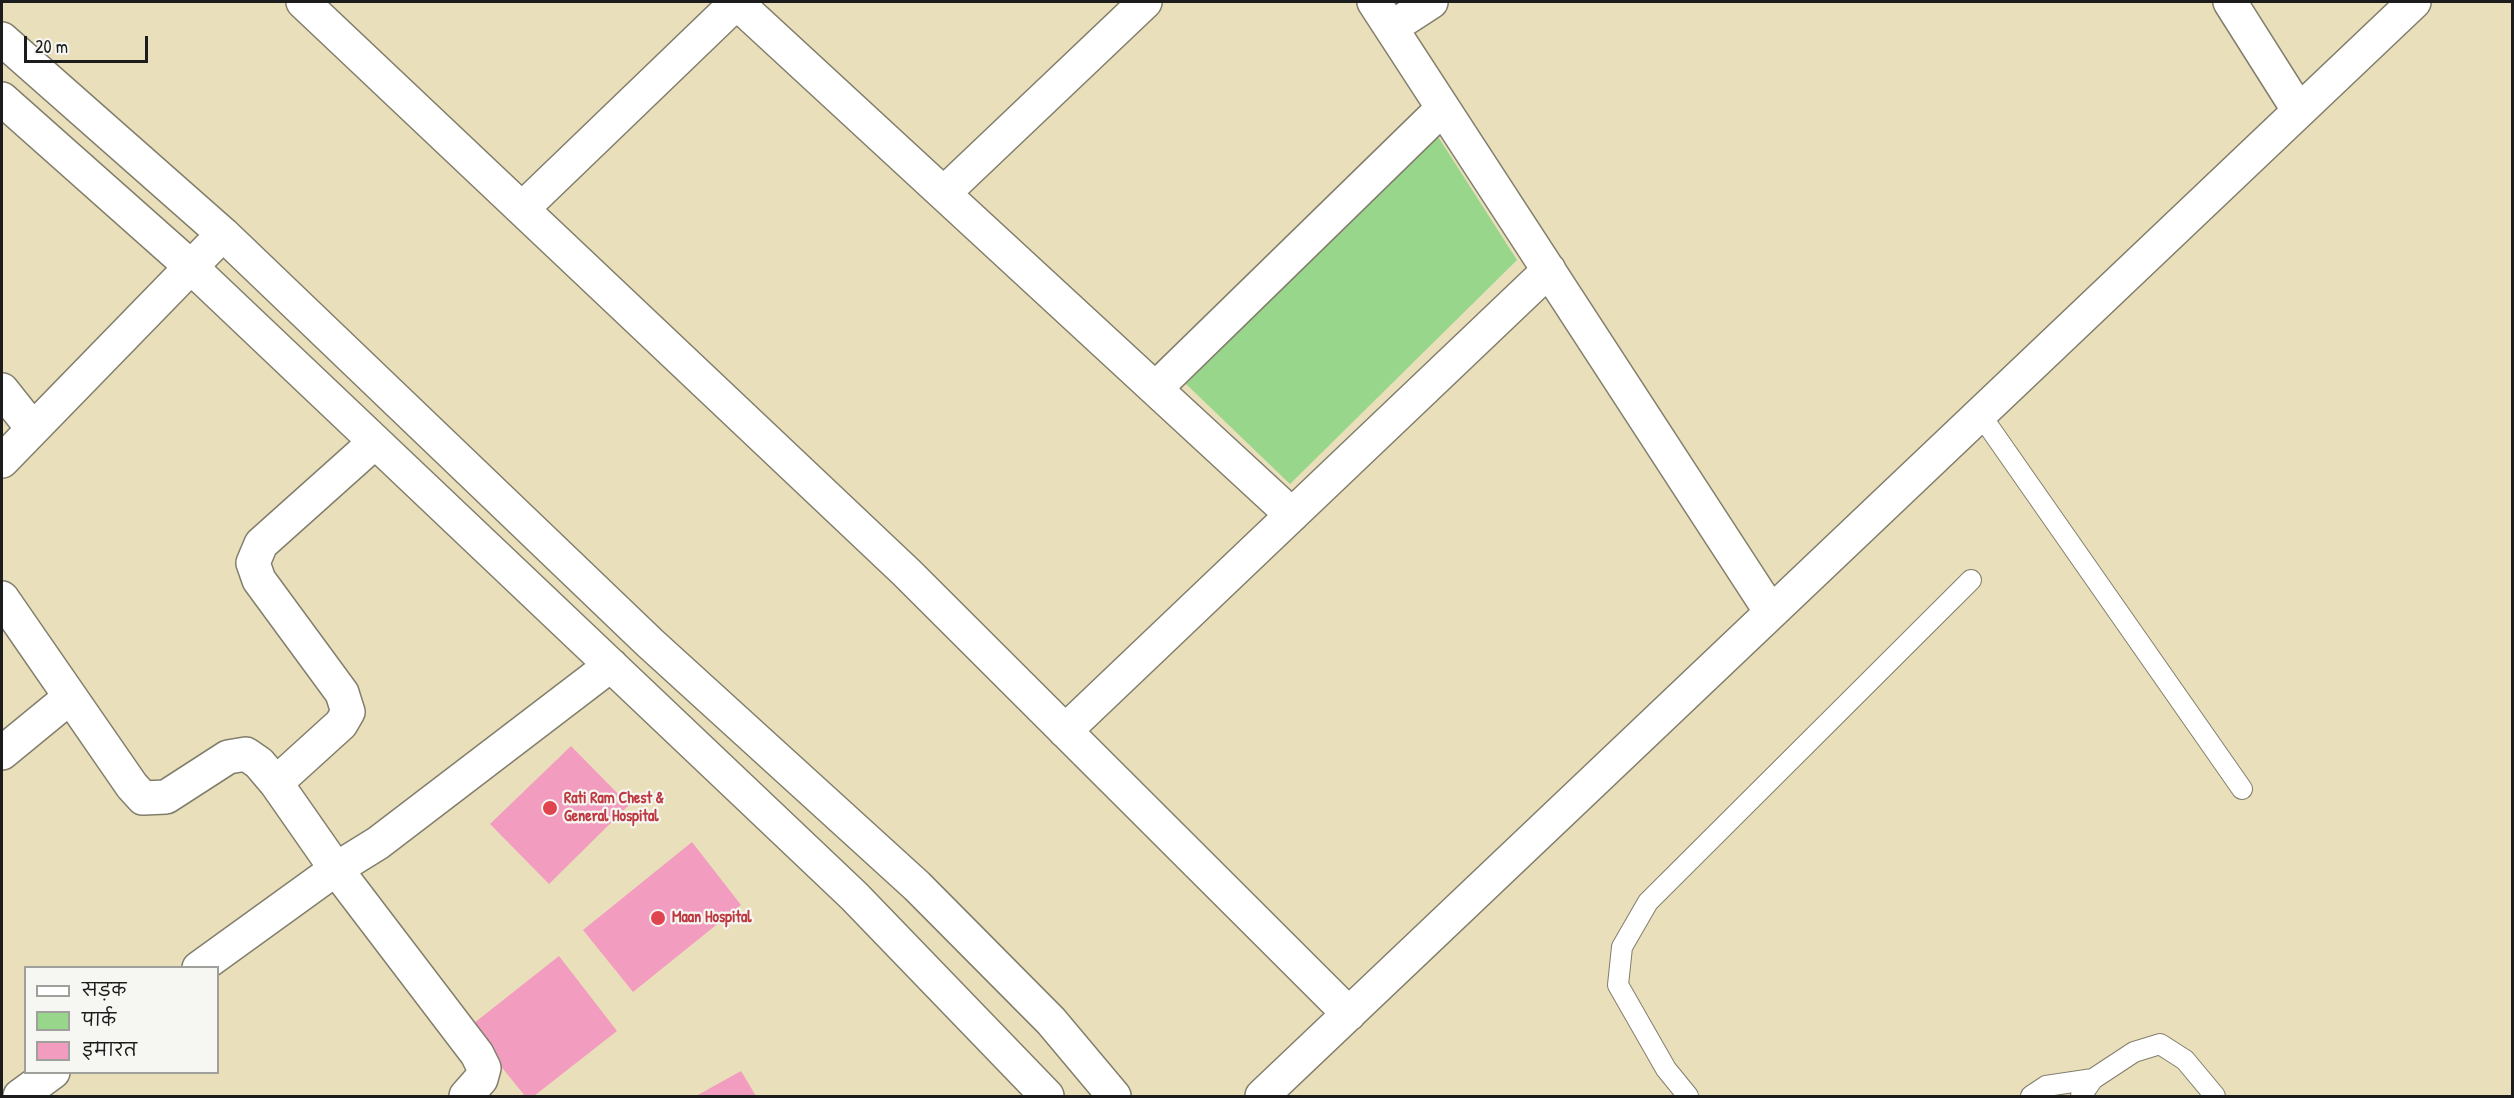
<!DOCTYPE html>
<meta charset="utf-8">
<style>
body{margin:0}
#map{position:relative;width:2514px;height:1098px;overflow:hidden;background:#e9dfbb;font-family:"Patrick Hand","Playpen Sans Deva",sans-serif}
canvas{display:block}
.frame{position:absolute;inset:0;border:3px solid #1c1c1c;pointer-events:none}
.legend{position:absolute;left:24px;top:966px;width:195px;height:108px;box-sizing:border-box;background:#f6f6f2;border:2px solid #9f9f9c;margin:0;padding:8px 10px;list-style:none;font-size:18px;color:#1c1c1c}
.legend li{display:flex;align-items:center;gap:12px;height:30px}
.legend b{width:30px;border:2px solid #9f9f9c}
.scale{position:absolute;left:24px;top:36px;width:124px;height:27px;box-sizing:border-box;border:3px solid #1c1c1c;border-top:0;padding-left:8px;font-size:18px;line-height:21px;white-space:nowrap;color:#1c1c1c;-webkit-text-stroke:4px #f6f6f2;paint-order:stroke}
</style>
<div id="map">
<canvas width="2514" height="1098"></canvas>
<div class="frame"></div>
<ul class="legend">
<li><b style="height:8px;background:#fff"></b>सड़क</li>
<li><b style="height:16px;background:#98d68b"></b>पार्क</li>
<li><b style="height:16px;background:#f29dbf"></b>इमारत</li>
</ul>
<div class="scale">20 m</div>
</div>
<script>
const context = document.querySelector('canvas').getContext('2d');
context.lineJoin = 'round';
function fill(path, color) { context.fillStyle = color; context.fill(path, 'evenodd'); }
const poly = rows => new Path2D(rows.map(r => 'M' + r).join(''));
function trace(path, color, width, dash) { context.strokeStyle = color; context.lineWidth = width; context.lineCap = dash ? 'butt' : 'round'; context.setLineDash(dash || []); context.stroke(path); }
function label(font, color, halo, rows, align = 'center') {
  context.font = font + ' "Patrick Hand",sans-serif'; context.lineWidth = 4.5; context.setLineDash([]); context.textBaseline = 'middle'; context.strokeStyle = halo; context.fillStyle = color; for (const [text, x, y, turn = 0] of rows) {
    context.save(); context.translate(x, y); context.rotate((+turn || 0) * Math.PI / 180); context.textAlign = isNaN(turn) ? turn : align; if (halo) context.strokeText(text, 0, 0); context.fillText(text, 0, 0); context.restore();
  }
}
const green = poly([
 [1437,135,1517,260,1290,484,1186,384]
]);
const building = poly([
 [571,746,629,805,549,884,490,824],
 [692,842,741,905,633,992,583,930],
 [559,956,617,1031,534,1096,525,1096,469,1027],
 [741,1071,756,1096,696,1096]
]);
const service = poly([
 [1980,414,2242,789],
 [2093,1079,2134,1052,2160,1044,2185,1060,2215,1096],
 [1688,1096,1666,1069,1618,985,1622,947,1648,902,1971,580],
 [2031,1096,2046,1086,2093,1079,2081,1096]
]);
const minor = poly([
 [303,2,907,573,1349,1014],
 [736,2,1292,515],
 [1374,2,1771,612],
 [2230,2,2299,111],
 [1391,28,1431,2],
 [2,39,223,234,650,643,917,886,1051,1021,1114,1096],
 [2,99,190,266,854,896,1047,1096],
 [944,193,1145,2],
 [522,209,737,2],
 [1156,388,1443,108],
 [2,390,33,429],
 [2,461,223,234],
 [2,598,132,786,143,798,166,797,228,757,246,754,259,763,276,783,336,869,477,1054,484,1068,481,1079,466,1096],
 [1065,731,1549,270],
 [2,753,69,698],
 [276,783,341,724,348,712,342,693,259,580,253,563,261,544,375,442],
 [199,968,336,869,378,843,611,665],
 [20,1096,53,1072],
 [1262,1096,2414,2]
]);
const markers = [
 [550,808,8,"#e0444e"],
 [658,918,8,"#e0444e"]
];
const healthNames = [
 ["Rati Ram Chest &",564,799],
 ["General Hospital",564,817],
 ["Maan Hospital",672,918]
];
fill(green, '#98d68b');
fill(building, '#f29dbf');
trace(service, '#827e6c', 22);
trace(minor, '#827e6c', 36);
trace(service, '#fff', 20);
trace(minor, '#fff', 33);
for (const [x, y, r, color] of markers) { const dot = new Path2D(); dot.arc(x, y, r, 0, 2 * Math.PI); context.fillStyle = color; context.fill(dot); trace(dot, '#f6f6f2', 2); }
label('bold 16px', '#be3a42', '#f6f6f2', healthNames, 'left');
</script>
